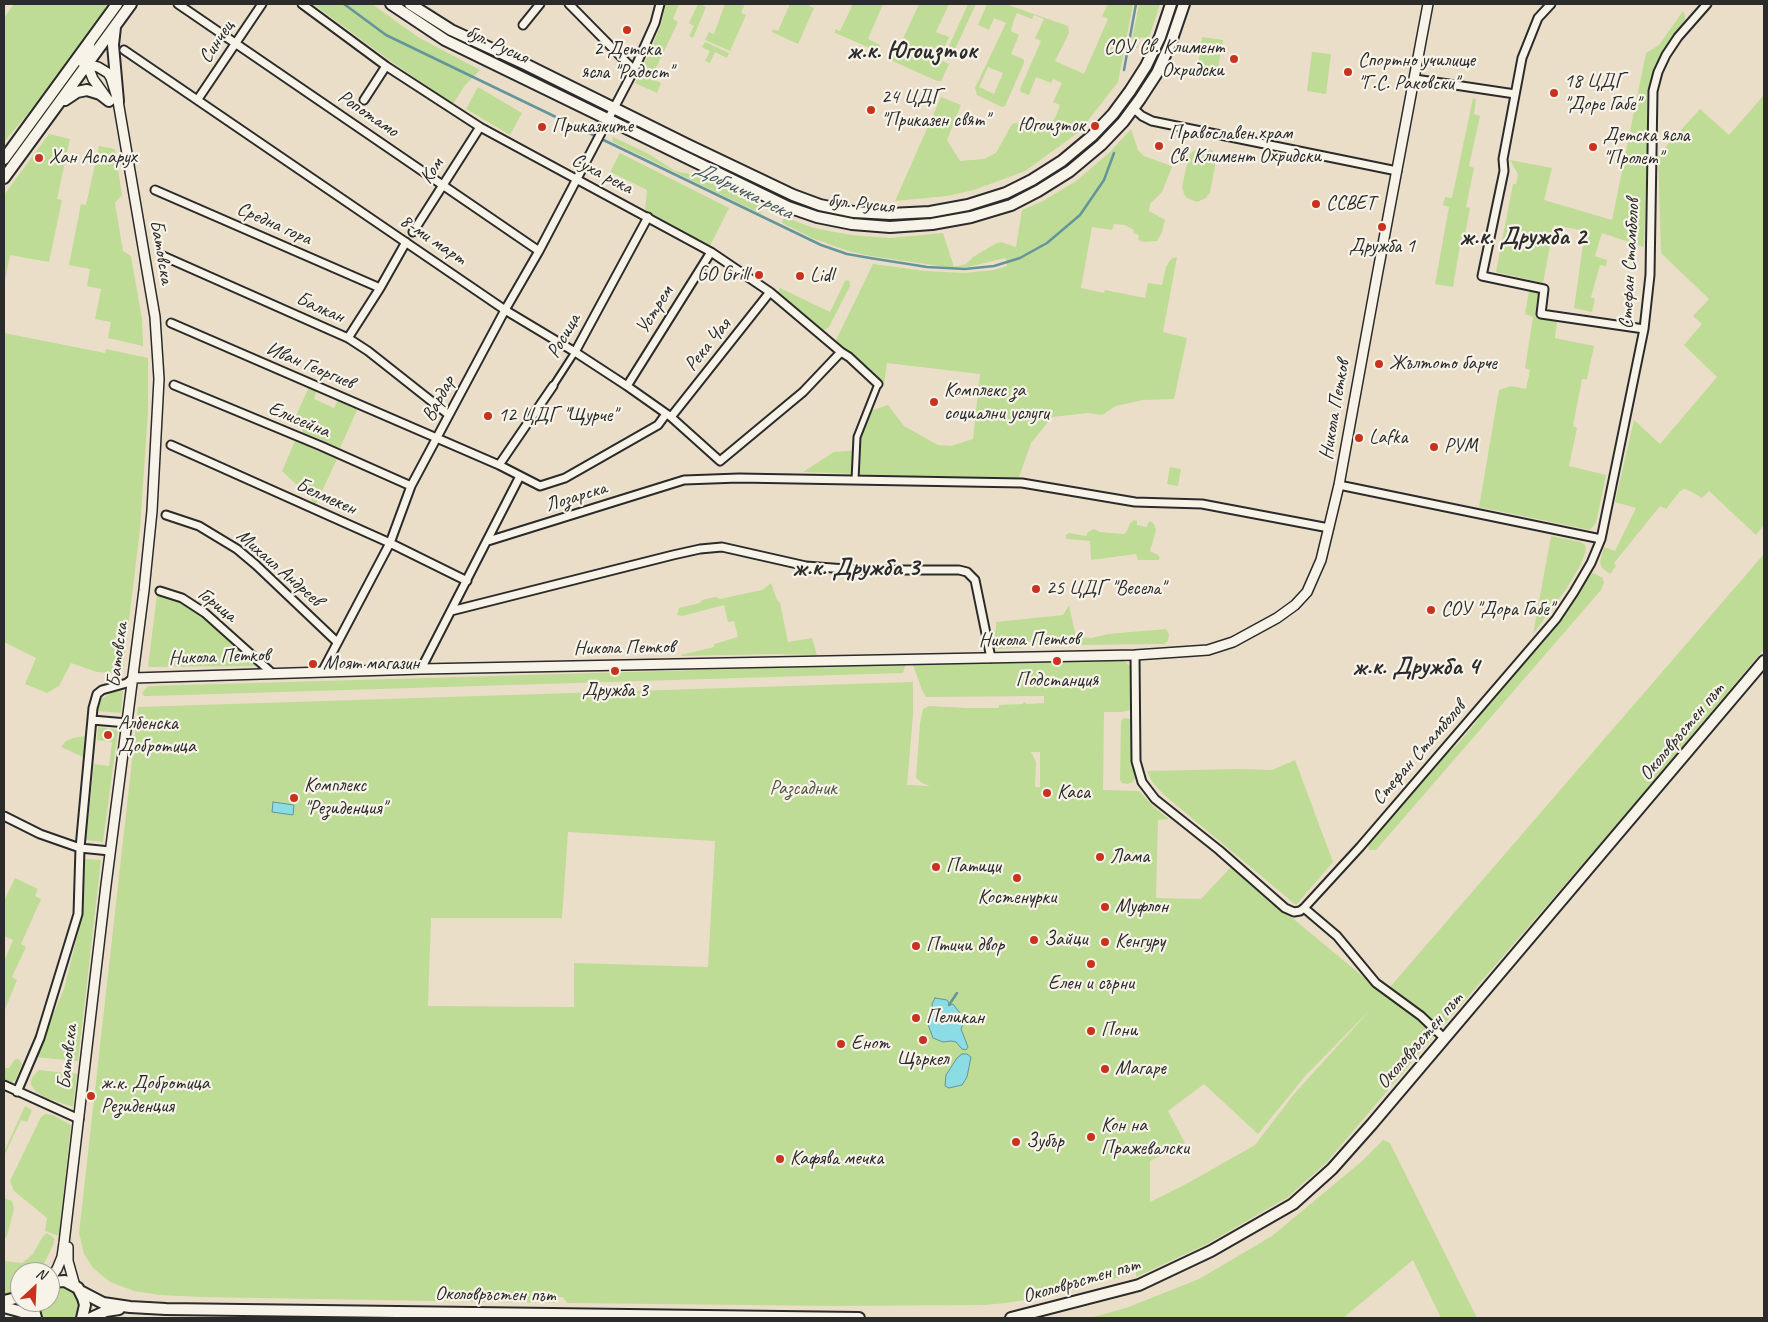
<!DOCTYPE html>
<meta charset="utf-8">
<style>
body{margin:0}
#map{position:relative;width:1768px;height:1322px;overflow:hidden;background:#ebdec9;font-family:Caveat,sans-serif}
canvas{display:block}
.frame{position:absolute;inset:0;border:5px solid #2b2b2b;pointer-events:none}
.north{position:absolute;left:10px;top:1262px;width:50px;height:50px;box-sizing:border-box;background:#f7f3e8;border:1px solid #a5a39c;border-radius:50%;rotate:25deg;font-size:14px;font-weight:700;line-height:20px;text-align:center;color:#2b2b2b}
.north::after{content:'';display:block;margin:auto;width:18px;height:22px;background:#c8321e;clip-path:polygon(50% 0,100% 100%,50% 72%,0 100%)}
</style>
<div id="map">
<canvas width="1768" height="1322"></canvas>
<div class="frame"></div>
<div class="north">N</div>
</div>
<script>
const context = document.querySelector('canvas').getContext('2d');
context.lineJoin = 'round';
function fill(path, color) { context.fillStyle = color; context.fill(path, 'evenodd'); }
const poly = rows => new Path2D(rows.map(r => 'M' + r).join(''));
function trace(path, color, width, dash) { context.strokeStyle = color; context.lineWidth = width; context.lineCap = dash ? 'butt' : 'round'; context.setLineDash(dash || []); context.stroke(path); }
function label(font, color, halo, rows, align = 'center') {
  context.font = font + ' Caveat,sans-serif'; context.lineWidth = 4.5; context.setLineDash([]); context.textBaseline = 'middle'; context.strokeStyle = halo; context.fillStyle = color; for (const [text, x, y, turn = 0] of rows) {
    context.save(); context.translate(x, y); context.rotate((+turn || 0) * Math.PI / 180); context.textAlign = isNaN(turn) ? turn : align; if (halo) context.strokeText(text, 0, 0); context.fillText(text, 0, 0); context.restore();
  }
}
const green = poly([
 [14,4,110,4,36,104,4,142,4,18],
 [313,4,372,4,418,37,480,70,465,85,453,104,389,60],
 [666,4,679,4,673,19,678,22,652,76,641,71,661,25],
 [698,4,704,4,703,6,706,7,693,38,689,36,694,26,689,23],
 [725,4,745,4,741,13,746,15,730,51,705,40,709,32,714,34],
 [790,4,810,4,809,6,814,8,798,44,772,32,773,29,778,31],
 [853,4,883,4,868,39,880,45,877,51,835,33,835,29,840,31],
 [919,4,949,4,936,32,949,37,939,59,949,64,941,81,937,81,888,59,890,53,895,56],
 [968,4,976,4,950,60,944,57],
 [987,4,1005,4,1068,26,1069,33,1055,61,1084,74,1108,19,1102,16,1107,6,1109,4,1133,4,1118,82,1079,132,1025,171,974,190,947,196,895,201,941,97,961,105,947,140,960,161,984,159,996,153,1012,124,1016,123,1031,130,1039,131,1048,128,1056,116,1060,105,1053,102,1062,83,1053,79,1051,83,1036,77,1029,95,1021,92,1020,89,1041,41,1035,38,1044,19,1034,15,1032,19,1017,13,1013,22,1011,31,1019,35,1011,54,1021,58,1024,60,1024,63,1005,106,1002,107,977,95,975,88,1006,23,994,18,989,30,978,25],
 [988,67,1003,73,994,94,979,87],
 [1139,4,1160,4,1150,35,1148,39,1141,37,1137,41,1138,48,1132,49,1131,45],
 [1683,11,1685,15,1685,20,1662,53,1654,70,1649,90,1644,247,1602,233,1595,256,1607,260,1606,266,1600,265,1591,297,1595,299,1592,312,1574,308,1585,231,1554,225,1543,283,1496,272,1513,184,1516,184,1518,174,1510,160,1552,168,1544,200,1612,220,1646,53,1659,45],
 [1202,37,1223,40,1217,75,1197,72],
 [705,42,729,53,727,58,715,52,710,63,705,61,710,51,702,47],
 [1312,52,1331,54,1326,94,1307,91],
 [640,74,661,83,657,93,635,83],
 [478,87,522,113,510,135,466,109],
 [1764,95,1764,525,1756,535,1709,491,1702,498,1692,492,1685,489,1680,491,1666,509,1660,506,1614,563,1616,566,1610,574,1602,568,1600,562,1604,547,1615,551,1636,508,1615,502,1634,420,1660,444,1717,377,1684,345,1702,324,1693,316,1709,299,1661,253,1658,155,1700,109,1729,135],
 [1473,98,1476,99,1474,114,1480,116,1469,166,1474,168,1466,207,1470,208,1463,245,1460,245,1453,287,1435,284,1449,207,1443,205,1445,197,1452,198],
 [1131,129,1138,150,1144,156,1169,165,1172,167,1162,192,1150,204,1149,211,1165,220,1162,232,1157,241,1144,242,1138,240,1139,235,1133,233,1134,230,1125,225,1114,224,1112,230,1092,227,1081,288,1104,293,1105,290,1145,298,1148,283,1162,285,1166,267,1171,259,1177,257,1163,332,1187,338,1174,399,1143,400,1116,406,1102,415,1088,413,1052,417,1031,443,1018,480,803,472,834,452,860,450,861,433,870,411,888,405,904,426,938,445,951,446,973,439,980,374,887,363,884,385,835,342,873,264,926,271,964,273,994,270,1007,266,1006,258,968,267,953,268,871,256,848,251,812,238,782,223,784,217,814,228,851,235,890,238,943,233,954,267,966,264,973,257,995,244,1001,242,1016,247,1022,210,1043,201,1076,181,1109,153],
 [49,134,70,139,57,199,62,200,49,262,10,255,4,285,4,195],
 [613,137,649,154,675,171,700,176,763,206,761,214,613,142,612,140],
 [99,146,115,149,122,195,115,203,123,251,131,256,142,319,143,346,108,338,111,322,95,319,101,289,87,286,90,269,69,265,81,204,86,205],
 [1201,147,1212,150,1215,154,1216,161,1210,192,1206,198,1197,202,1187,198,1184,194,1182,187,1188,159,1192,152],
 [620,153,729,208,710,246,645,210,647,190,610,172],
 [848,280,850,282,850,286,829,327,824,330,820,329,778,292,780,288,830,312,845,281],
 [1529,291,1540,293,1537,318,1557,322,1555,338,1594,346,1587,379,1582,379,1573,426,1577,428,1569,466,1606,475,1596,523,1590,530,1479,507,1499,390,1511,386,1526,389,1530,370,1525,368,1533,317,1525,314],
 [4,333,105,353,106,349,148,358,148,412,140,529,123,670,116,673,97,672,71,663,59,686,47,693,25,684,36,658,4,642],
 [309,387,317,390,314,399,334,408,338,400,358,408,340,448,302,432,305,424,294,420],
 [295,441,337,459,315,506,309,496,282,471],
 [1170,467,1181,469,1178,486,1167,484],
 [1134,520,1137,521,1137,525,1147,527,1148,523,1150,521,1154,524,1156,530,1150,551,1158,555,1160,558,1158,560,1138,560,1136,554,1091,560,1090,541,1066,539,1066,535,1069,533,1086,536,1088,532,1094,529,1100,532,1124,534,1127,531,1130,523],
 [1551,536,1581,542,1585,545,1586,550,1581,564,1567,588,1533,634],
 [1764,554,1764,649,1637,801,1434,1036,1326,1163,1288,1197,1207,1244,1136,1277,1136,1271,1124,1276,1049,1296,1006,1303,985,1305,832,1306,567,1303,563,1297,558,1297,554,1303,200,1297,160,1295,134,1291,110,1282,93,1268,84,1254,79,1233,138,707,913,682,913,715,907,785,930,786,922,783,916,778,920,723,923,709,929,706,967,708,999,708,999,705,1023,704,1024,702,1027,704,1044,703,1044,696,926,697,922,690,913,665,1122,659,1130,666,1132,706,1130,710,1121,712,1104,712,1103,790,1139,791,1155,808,1169,819,1158,820,1156,898,1201,899,1231,867,1384,994],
 [1031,752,1040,752,1040,787,1035,787,1036,762],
 [568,832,715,841,708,967,574,963,574,1007,428,1006,431,918,562,918],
 [1372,1008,1294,1094,1255,1145,1188,1183,1150,1202,1150,1161,1185,1143,1168,1111,1204,1084,1258,1134,1306,1075],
 [1593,573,1603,578,1604,583,1601,590,1376,850,1369,850,1368,844,1444,756,1457,745,1477,721,1485,707,1561,619,1588,576],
 [771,583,777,600,780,603,788,642,812,638,817,655,772,654,682,656,681,655,714,647,714,644,738,637,734,621,728,622,724,605,682,616,677,615,679,608,700,603,702,600,715,597,720,599,762,590],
 [157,594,181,602,189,607,261,666,148,667],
 [1069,605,1076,637,1092,638,1108,634,1166,629,1169,634,1168,641,1164,644,1077,645,1060,645,1054,641,1027,642,1020,648,994,649,991,632,996,630,996,622,1063,615],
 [902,664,905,666,903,673,150,696,144,696,142,693,147,687,151,686],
 [117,690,123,691,121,713,97,711,99,700],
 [1124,718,1131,719,1132,722,1132,753,1135,778,1133,782,1128,784,1122,783,1120,780,1121,721],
 [98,727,118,730,103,842,86,840,94,764,109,766,112,742,97,740],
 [85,736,83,757,61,747,66,741,73,738],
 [1295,760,1333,862,1296,905,1163,794,1153,783,1147,771,1239,769,1272,770],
 [84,859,101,860,78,1061,35,1057,64,989,78,933,82,908],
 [15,878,38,889,35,896,41,899,21,944,26,947,12,977,17,980,4,1012,4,962,13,940,4,936,4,901],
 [15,1059,19,1059,22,1064,16,1079,12,1083,4,1079,4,1068,9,1068],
 [39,1070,77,1074,73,1107,44,1097,36,1092,31,1085,31,1081,33,1076],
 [25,1106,32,1110,27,1122,21,1120,4,1156,4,1152],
 [45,1114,53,1115,71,1125,59,1236,45,1231,47,1218,14,1191,10,1181,41,1117],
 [1383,1140,1390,1143,1477,1318,1441,1318,1413,1260,1343,1318,1090,1318,1126,1308,1199,1279,1272,1236,1361,1162],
 [4,1198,12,1201,14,1209,7,1236,4,1239],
 [47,1233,54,1238,54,1243,43,1266,37,1272,20,1272,20,1288,10,1293,4,1294,4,1261,22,1263,33,1254,43,1236],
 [65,1285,77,1293,81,1307,77,1318,41,1318,38,1312,38,1302,50,1302,50,1286]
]);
const water = poly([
 [273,802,294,805,293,815,272,812,273,802],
 [935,998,947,1000,950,1005,953,1004,963,1017,964,1022,961,1029,968,1047,966,1050,962,1049,956,1042,951,1041,943,1042,933,1038,926,1019,933,1011,932,1004,935,998],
 [962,1054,967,1054,971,1057,967,1077,962,1085,949,1088,945,1086,946,1075,957,1058,962,1054]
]);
const stream = poly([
 [344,4,386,35,821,245,847,254,870,258,927,267,965,269,994,266,1020,258,1047,243,1080,215,1104,180,1114,153],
 [1124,70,1136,4],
 [949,1005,957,993]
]);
const pedestrian = poly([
 [553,386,575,352],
 [855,480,857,437,878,384]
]);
const minor = poly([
 [178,4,539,251],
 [302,4,386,66,480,127,711,252,770,292,841,352,849,357,878,384],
 [569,4,634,70],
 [1551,4,1538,18,1522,58,1503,159,1504,171,1482,276,1544,289,1541,314,1644,329],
 [523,25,540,4],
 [124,50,505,310,575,352,627,386,671,417,720,461,803,392,841,352],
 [1415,79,1515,94],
 [198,99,262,4],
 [364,100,386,66],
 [1133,108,1142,116,1152,121,1397,171],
 [155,190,380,288],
 [413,232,480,127],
 [163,256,348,338,368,351,449,415],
 [171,323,499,465,540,486,565,478,658,425,666,414],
 [348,338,380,288,406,242],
 [575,352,648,217],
 [174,385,321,446,411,486],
 [627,386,711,252],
 [671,417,770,292],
 [171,445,390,543,467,581],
 [499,465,553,386],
 [1339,485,1601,539],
 [166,515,199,526,237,549,256,565,337,642],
 [488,541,684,480,739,478,1022,483,1135,502,1202,504,1329,528],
 [160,591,182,598,205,613,272,673],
 [451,611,673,555,700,549,722,547,806,566,859,570,959,570,967,572,975,580,991,658],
 [1135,655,1136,761,1142,782,1155,799,1219,850,1285,908,1294,912,1300,911,1304,908,1360,847,1556,619,1574,592,1591,563,1601,539,1644,329,1650,275,1653,91,1658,72,1666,55,1678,37,1707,4],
 [421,669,520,476],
 [322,672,390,543,411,486,505,310,539,251,634,70,655,23,660,4],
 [92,720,127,723],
 [4,816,40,834,80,848,110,851],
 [1304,908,1337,936,1376,983,1421,1016,1445,1039],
 [4,1085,79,1119],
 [17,1092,40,1038,78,914,80,848,93,708,97,694,102,690,127,683,133,678]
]);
const tertiary = poly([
 [90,42,87,64,93,79,106,97],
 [133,678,421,669,1135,655,1208,650,1233,642,1277,618,1295,605,1307,592,1321,560,1339,485,1377,276,1428,4],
 [68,1247,68,1261,75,1286],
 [50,1279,57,1269,62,1257,64,1243,106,885,144,590,152,511,159,379,155,317,118,101,111,78,108,73,98,67,83,63]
]);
const secondary = poly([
 [391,4,445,40,788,207,817,217,852,224,890,227,932,224,971,217,1011,205,1038,191,1070,171,1101,145,1123,122,1140,99,1157,73,1171,42,1184,4],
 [410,4,451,30,527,65,688,145,793,195,820,205,854,212,890,214,930,212,968,205,1006,193,1032,180,1062,161,1092,136,1113,114,1130,91,1146,66,1160,37,1171,4],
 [115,27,113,45,118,101],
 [65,100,77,92,87,90,100,94,109,101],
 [4,159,117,4],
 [4,178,131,4],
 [50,1282,65,1281,78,1288,83,1298,85,1305,82,1318],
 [80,1291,103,1303,130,1307,166,1309,859,1318],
 [4,1301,20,1297],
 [34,1302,34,1310,36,1318],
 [4,1307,22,1312,34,1318],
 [91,1318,106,1311,119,1309],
 [1011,1318,1139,1285,1211,1251,1293,1204,1332,1169,1372,1124,1764,661]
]);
const markers = [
 [627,30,5,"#c8321e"],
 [1234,59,5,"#c8321e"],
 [1348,72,5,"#c8321e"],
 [1554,93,5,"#c8321e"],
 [871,110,5,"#c8321e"],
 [1095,126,5,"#c8321e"],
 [542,127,5,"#c8321e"],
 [1159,146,5,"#c8321e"],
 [1593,147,5,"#c8321e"],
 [39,158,5,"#c8321e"],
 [1316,204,5,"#c8321e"],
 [1382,227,5,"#c8321e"],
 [759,275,5,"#c8321e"],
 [800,276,5,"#c8321e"],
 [1379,364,5,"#c8321e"],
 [934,402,5,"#c8321e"],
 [488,416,5,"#c8321e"],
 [1359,438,5,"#c8321e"],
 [1434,447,5,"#c8321e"],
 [1036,589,5,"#c8321e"],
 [1431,610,5,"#c8321e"],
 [1057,661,5,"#c8321e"],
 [313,664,5,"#c8321e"],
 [615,671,5,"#c8321e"],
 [108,735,5,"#c8321e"],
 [1047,793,5,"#c8321e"],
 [294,798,5,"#c8321e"],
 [1100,857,5,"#c8321e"],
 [936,867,5,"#c8321e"],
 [1017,878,5,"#c8321e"],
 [1105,907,5,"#c8321e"],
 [1034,940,5,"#c8321e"],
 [1105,942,5,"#c8321e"],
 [916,946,5,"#c8321e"],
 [1091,964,5,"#c8321e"],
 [916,1018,5,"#c8321e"],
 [1091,1031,5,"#c8321e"],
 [923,1040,5,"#c8321e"],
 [841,1044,5,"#c8321e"],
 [1105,1069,5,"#c8321e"],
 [91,1096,5,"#c8321e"],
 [1091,1137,5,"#c8321e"],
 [1016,1142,5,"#c8321e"],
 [780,1159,5,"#c8321e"]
];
const streetNames = [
 ["Синчец",217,42,-56],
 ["бул. Русия",497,45,25],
 ["Ропотамо",368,114,34],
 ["Ком",432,171,-57],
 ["Суха река",602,174,28],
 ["бул. Русия",861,204,6],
 ["Средна гора",274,224,24],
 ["8-ми март",433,240,34],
 ["Батовска",161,252,80],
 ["Стефан Стамболов",1630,264,-87],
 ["Балкан",320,308,24],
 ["Устрем",655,310,-58],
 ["Росица",564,336,-60],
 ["Река Чая",708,345,-51],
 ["Иван Георгиев",310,366,23],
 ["Вардар",439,399,-62],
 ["Никола Петков",1335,410,-80],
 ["Елисейна",299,420,23],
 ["Белмекен",326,497,24],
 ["Лозарска",576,497,-17],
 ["Михаил Андреев",279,568,41],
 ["Горица",217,605,38],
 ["Никола Петков",1029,640,-1],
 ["Никола Петков",624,648,-1],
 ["Батовска",118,655,-83],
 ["Никола Петков",219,657,-2],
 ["Околовръстен път",1682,732,-50],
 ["Стефан Стамболов",1419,753,-49],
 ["Околовръстен път",1420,1041,-49],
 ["Батовска",68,1057,-84],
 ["Околовръстен път",1081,1281,-16],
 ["Околовръстен път",495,1295,1]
];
const poiNames = [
 ["СОУ Св. Климент",1224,48,"right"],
 ["Охридски",1224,71,"right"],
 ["2 Детска",627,50,"center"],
 ["ясла \"Радост\"",627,73,"center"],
 ["Спортно училище",1358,61],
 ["\"Г.С. Раковски\"",1358,84],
 ["18 ЦДГ",1564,82],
 ["\"Доре Габе\"",1564,105],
 ["24 ЦДГ",881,98],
 ["\"Приказен свят\"",881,121],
 ["Югоизток",1085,126,"right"],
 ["Приказките",552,127],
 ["Православен храм",1169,134],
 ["Св. Климент Охридски",1169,157],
 ["Детска ясла",1603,136],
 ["\"Пролет\"",1603,159],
 ["Хан Аспарух",49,158],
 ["ССВЕТ",1326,204],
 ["Дружба 1",1382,247,"center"],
 ["GO Grill",749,275,"right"],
 ["Lidl",810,276],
 ["Жълтото барче",1389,364],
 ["Комплекс за",944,391],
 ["социални услуги",944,414],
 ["12 ЦДГ \"Щурче\"",498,416],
 ["Lafka",1369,438],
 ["РУМ",1444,447],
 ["25 ЦДГ \"Весела\"",1046,589],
 ["СОУ \"Дора Габе\"",1441,610],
 ["Моят магазин",323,664],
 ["Подстанция",1057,681,"center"],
 ["Дружба 3",615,691,"center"],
 ["Албенска",118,724],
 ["Добротица",118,747],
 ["Комплекс",304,786],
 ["\"Резиденция\"",304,809],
 ["Каса",1057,793],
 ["Лама",1110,857],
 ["Патици",946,867],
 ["Костенурки",1017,898,"center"],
 ["Муфлон",1115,907],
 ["Зайци",1044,940],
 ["Кенгуру",1115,942],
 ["Птичи двор",926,946],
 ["Елен и сърни",1091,984,"center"],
 ["Пеликан",926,1018],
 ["Пони",1101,1031],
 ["Енот",851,1044],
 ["Щъркел",923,1060,"center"],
 ["Магаре",1115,1069],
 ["ж.к. Добротица",101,1084],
 ["Резиденция",101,1107],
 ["Кон на",1101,1126],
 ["Пражевалски",1101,1149],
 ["Зубър",1026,1142],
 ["Кафява мечка",790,1159]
];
const parkNames = [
 ["Разсадник",803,789]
];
const waterNames = [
 ["Добричка река",743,191,26]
];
const districtNames = [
 ["ж.к. Югоизток",912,51],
 ["ж.к. Дружба 2",1523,237],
 ["ж.к. Дружба 3",856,568],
 ["ж.к. Дружба 4",1416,667]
];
fill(green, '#bedc95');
fill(water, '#8bdce5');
trace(water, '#65959b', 1);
trace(stream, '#65959b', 2.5);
trace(pedestrian, '#2b2b2b', 9);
trace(minor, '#2b2b2b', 11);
trace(tertiary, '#2b2b2b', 12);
trace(secondary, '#2b2b2b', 14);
trace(pedestrian, '#f7f3e8', 5);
trace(minor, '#f7f3e8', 7);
trace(tertiary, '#f7f3e8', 9);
trace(secondary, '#f7f3e8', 10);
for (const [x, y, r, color] of markers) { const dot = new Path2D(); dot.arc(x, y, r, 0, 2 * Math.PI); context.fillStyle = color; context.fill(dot); trace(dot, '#f7f3e8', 2); }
label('20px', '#2b2b2b', '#f7f3e8', streetNames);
label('20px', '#2b2b2b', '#f7f3e8', poiNames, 'left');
label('20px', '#505746', '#f7f3e8', parkNames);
label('italic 21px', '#43575a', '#f7f3e8', waterNames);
label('bold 25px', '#2b2b2b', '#f7f3e8', districtNames);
</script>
